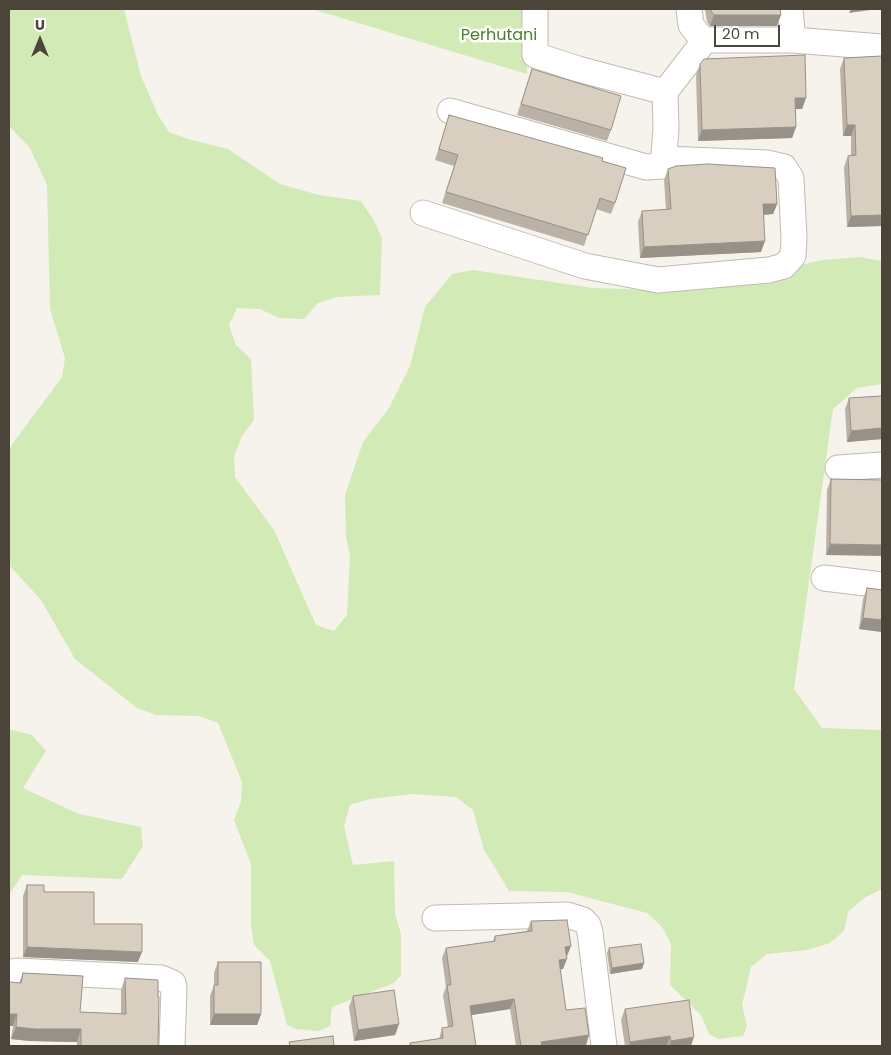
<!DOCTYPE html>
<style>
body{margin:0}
#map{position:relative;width:891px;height:1055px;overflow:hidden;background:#f6f3ec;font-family:Poppins,sans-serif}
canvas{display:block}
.frame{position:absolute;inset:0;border:10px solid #4b4439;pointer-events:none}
.north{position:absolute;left:15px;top:15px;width:50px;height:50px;-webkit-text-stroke:4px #fff;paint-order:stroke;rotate:0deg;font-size:14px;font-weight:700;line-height:20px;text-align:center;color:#4b4439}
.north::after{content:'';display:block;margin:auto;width:18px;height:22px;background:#4b4439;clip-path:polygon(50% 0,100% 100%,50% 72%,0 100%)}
.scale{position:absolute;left:714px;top:25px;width:66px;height:22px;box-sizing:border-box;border:2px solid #4b4439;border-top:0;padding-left:6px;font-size:15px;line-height:18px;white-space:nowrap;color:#4b4439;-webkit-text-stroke:4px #fff;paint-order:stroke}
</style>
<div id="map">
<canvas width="891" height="1055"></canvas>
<div class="frame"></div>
<div class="north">U</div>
<div class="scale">20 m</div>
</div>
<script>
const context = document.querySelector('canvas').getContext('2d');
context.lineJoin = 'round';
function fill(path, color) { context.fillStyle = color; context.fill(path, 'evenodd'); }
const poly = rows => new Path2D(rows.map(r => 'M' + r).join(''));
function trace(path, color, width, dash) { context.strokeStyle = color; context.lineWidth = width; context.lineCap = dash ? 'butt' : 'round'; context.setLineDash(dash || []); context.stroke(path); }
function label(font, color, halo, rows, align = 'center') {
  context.font = font + ' Poppins,sans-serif'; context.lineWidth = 5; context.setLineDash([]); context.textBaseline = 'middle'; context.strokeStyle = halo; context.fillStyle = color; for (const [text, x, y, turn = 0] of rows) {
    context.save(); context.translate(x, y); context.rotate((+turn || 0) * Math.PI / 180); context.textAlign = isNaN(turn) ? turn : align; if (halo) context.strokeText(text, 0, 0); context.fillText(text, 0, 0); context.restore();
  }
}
const green = poly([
 [9,9,124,9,141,76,158,115,169,132,188,139,228,149,280,184,319,195,361,201,373,219,382,238,380,295,337,297,318,303,304,319,279,318,260,309,237,308,229,325,236,345,251,359,254,420,242,436,234,456,235,477,274,530,316,625,334,631,347,615,350,556,346,537,345,495,363,442,389,408,410,366,425,307,452,274,473,270,593,288,658,290,763,274,822,260,860,257,882,261,882,384,857,388,833,409,794,689,822,728,882,730,882,889,864,898,848,912,844,931,830,943,807,950,767,954,751,967,742,1005,747,1026,743,1036,718,1039,709,1034,701,1015,670,985,671,944,662,927,647,913,567,892,509,891,484,850,473,810,456,797,412,794,370,799,350,805,344,826,353,865,394,861,395,914,401,934,401,975,394,983,332,1007,330,1026,319,1031,296,1029,287,1025,270,961,254,945,251,925,251,864,234,820,241,801,242,782,218,723,199,716,156,715,137,708,75,659,41,600,9,565,9,451,13,443,62,377,65,358,50,309,47,185,30,148,9,126],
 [312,9,527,9,527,74],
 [9,729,32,735,46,751,23,788,79,814,141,827,143,846,122,879,22,875,9,895]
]);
const minor = poly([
 [535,9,535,55,578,69,665,92,705,40],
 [689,9,691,25,698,34,705,40,793,40,882,47],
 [790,9,793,40],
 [450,111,646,167,663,166,666,129,665,92],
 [423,213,585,266,658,280,769,270,784,266,793,256,794,238,791,178,784,167,767,163,663,159],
 [838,468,882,465],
 [824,578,882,585],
 [435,918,567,915,583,920,588,925,590,932,604,1046],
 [9,973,17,971,161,978,168,981,173,983,174,988,172,1046]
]);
const wall = poly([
 [705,9,780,9,777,26,710,26,707,22],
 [882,56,882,226,847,227,844,167,848,156,851,155,851,136,843,136,840,69,844,58],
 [700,64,806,98,802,109,795,109,796,127,792,138,698,141,696,75],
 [532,69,611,130,607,141,517,115],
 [449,115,602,161,615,203,611,214,596,209,584,246,442,203,454,166,435,160],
 [668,169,777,204,773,214,764,215,761,252,640,258,638,222,642,211,666,210,664,180],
 [882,396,882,439,847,442,845,409,849,398],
 [831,479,882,480,826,555,827,490],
 [867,588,882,590,882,632,859,629,863,599],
 [27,885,44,892,94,924,138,962,23,957,23,896],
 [531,921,567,956,566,956,563,969,560,969,566,1010,589,1035,586,1045,579,1046,516,1046,510,1009,471,1015,476,1046,409,1046,410,1043,439,1039,442,1028,448,1027,443,995,446,987,442,958,446,948,493,941,495,936,527,931],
 [609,948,644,963,642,969,610,974,607,953],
 [218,962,261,1014,257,1025,210,1025,210,996,214,985,214,973],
 [23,973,80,1012,121,1014,121,990,125,978,158,1046,77,1046,77,1042,30,1041,11,1039,13,1026,9,1026,9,982,19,983],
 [353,996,399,1024,395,1035,354,1041,349,1007],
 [625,1009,691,1046,625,1046,621,1020]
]);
const shadedWall = poly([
 [851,9,878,9,877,9,849,13],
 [714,15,781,15,777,26,710,26],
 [795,98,806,98,802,109,791,109],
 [847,125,855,125,851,136,843,136],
 [796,127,792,138,698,141,702,130],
 [763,204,777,204,773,214,759,215],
 [882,215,882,226,847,227,851,216],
 [765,241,761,252,640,258,644,247],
 [882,428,882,439,847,442,851,431],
 [830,544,882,545,882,556,826,555],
 [863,618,882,620,882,632,859,629],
 [571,946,567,956,562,957,565,947],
 [27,947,142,952,138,962,23,957],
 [567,959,563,969,555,970,559,960],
 [644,963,642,969,610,974,612,968],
 [514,999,510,1009,466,1016,470,1006],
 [9,1014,17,1014,13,1026,9,1026],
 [214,1014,261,1014,257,1025,210,1025],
 [399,1024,395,1035,354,1041,358,1030],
 [16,1027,81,1029,77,1042,30,1041,11,1039],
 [589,1035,586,1045,579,1046,540,1046,541,1042],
 [670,1036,667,1046,629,1046,630,1042],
 [694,1037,691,1046,669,1046,671,1041]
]);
const building = poly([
 [711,9,780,9,781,15,714,15,711,11,711,9],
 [805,55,806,98,795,98,796,127,702,130,700,64,704,59,805,55],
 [882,56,882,215,851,216,848,156,856,155,855,125,847,125,844,58,882,56],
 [532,69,621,96,611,130,521,104,532,69],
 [449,115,603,158,602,161,626,168,615,203,600,198,588,235,446,192,458,155,439,149,449,115],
 [708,164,775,168,777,204,763,204,765,241,644,247,642,211,671,209,668,169,676,166,708,164],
 [882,396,882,428,851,431,849,398,882,396],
 [831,479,882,480,882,545,830,544,831,479],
 [867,588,882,590,882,620,863,618,867,588],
 [27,885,44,885,44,892,94,892,94,924,142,924,142,952,27,947,27,885],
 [567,920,571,946,565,947,567,959,559,960,566,1010,585,1008,589,1035,541,1042,542,1046,521,1046,514,999,470,1006,476,1046,411,1046,410,1043,443,1038,442,1028,453,1026,447,985,451,985,446,948,495,941,495,936,532,931,531,921,567,920],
 [641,944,644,963,612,968,609,948,641,944],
 [218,962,261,962,261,1014,214,1014,214,985,218,985,218,962],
 [23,973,83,976,80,1012,126,1014,125,978,158,980,158,997,159,997,158,1046,81,1046,81,1029,35,1029,16,1027,17,1014,9,1014,9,982,21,983,23,973],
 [394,990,399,1024,358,1030,353,996,394,990],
 [689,1000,694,1037,671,1041,670,1036,630,1042,625,1009,689,1000],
 [333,1036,334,1046,290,1046,289,1042,333,1036]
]);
const parkNames = [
 ["Perhutani",499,36]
];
fill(green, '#d2eab5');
trace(minor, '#c2bbae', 27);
trace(minor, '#fff', 25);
fill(wall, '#bab2a6');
fill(shadedWall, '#979187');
fill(building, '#d8cfc1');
trace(building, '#979187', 1);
label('16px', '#4a7f2a', '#fff', parkNames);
</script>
